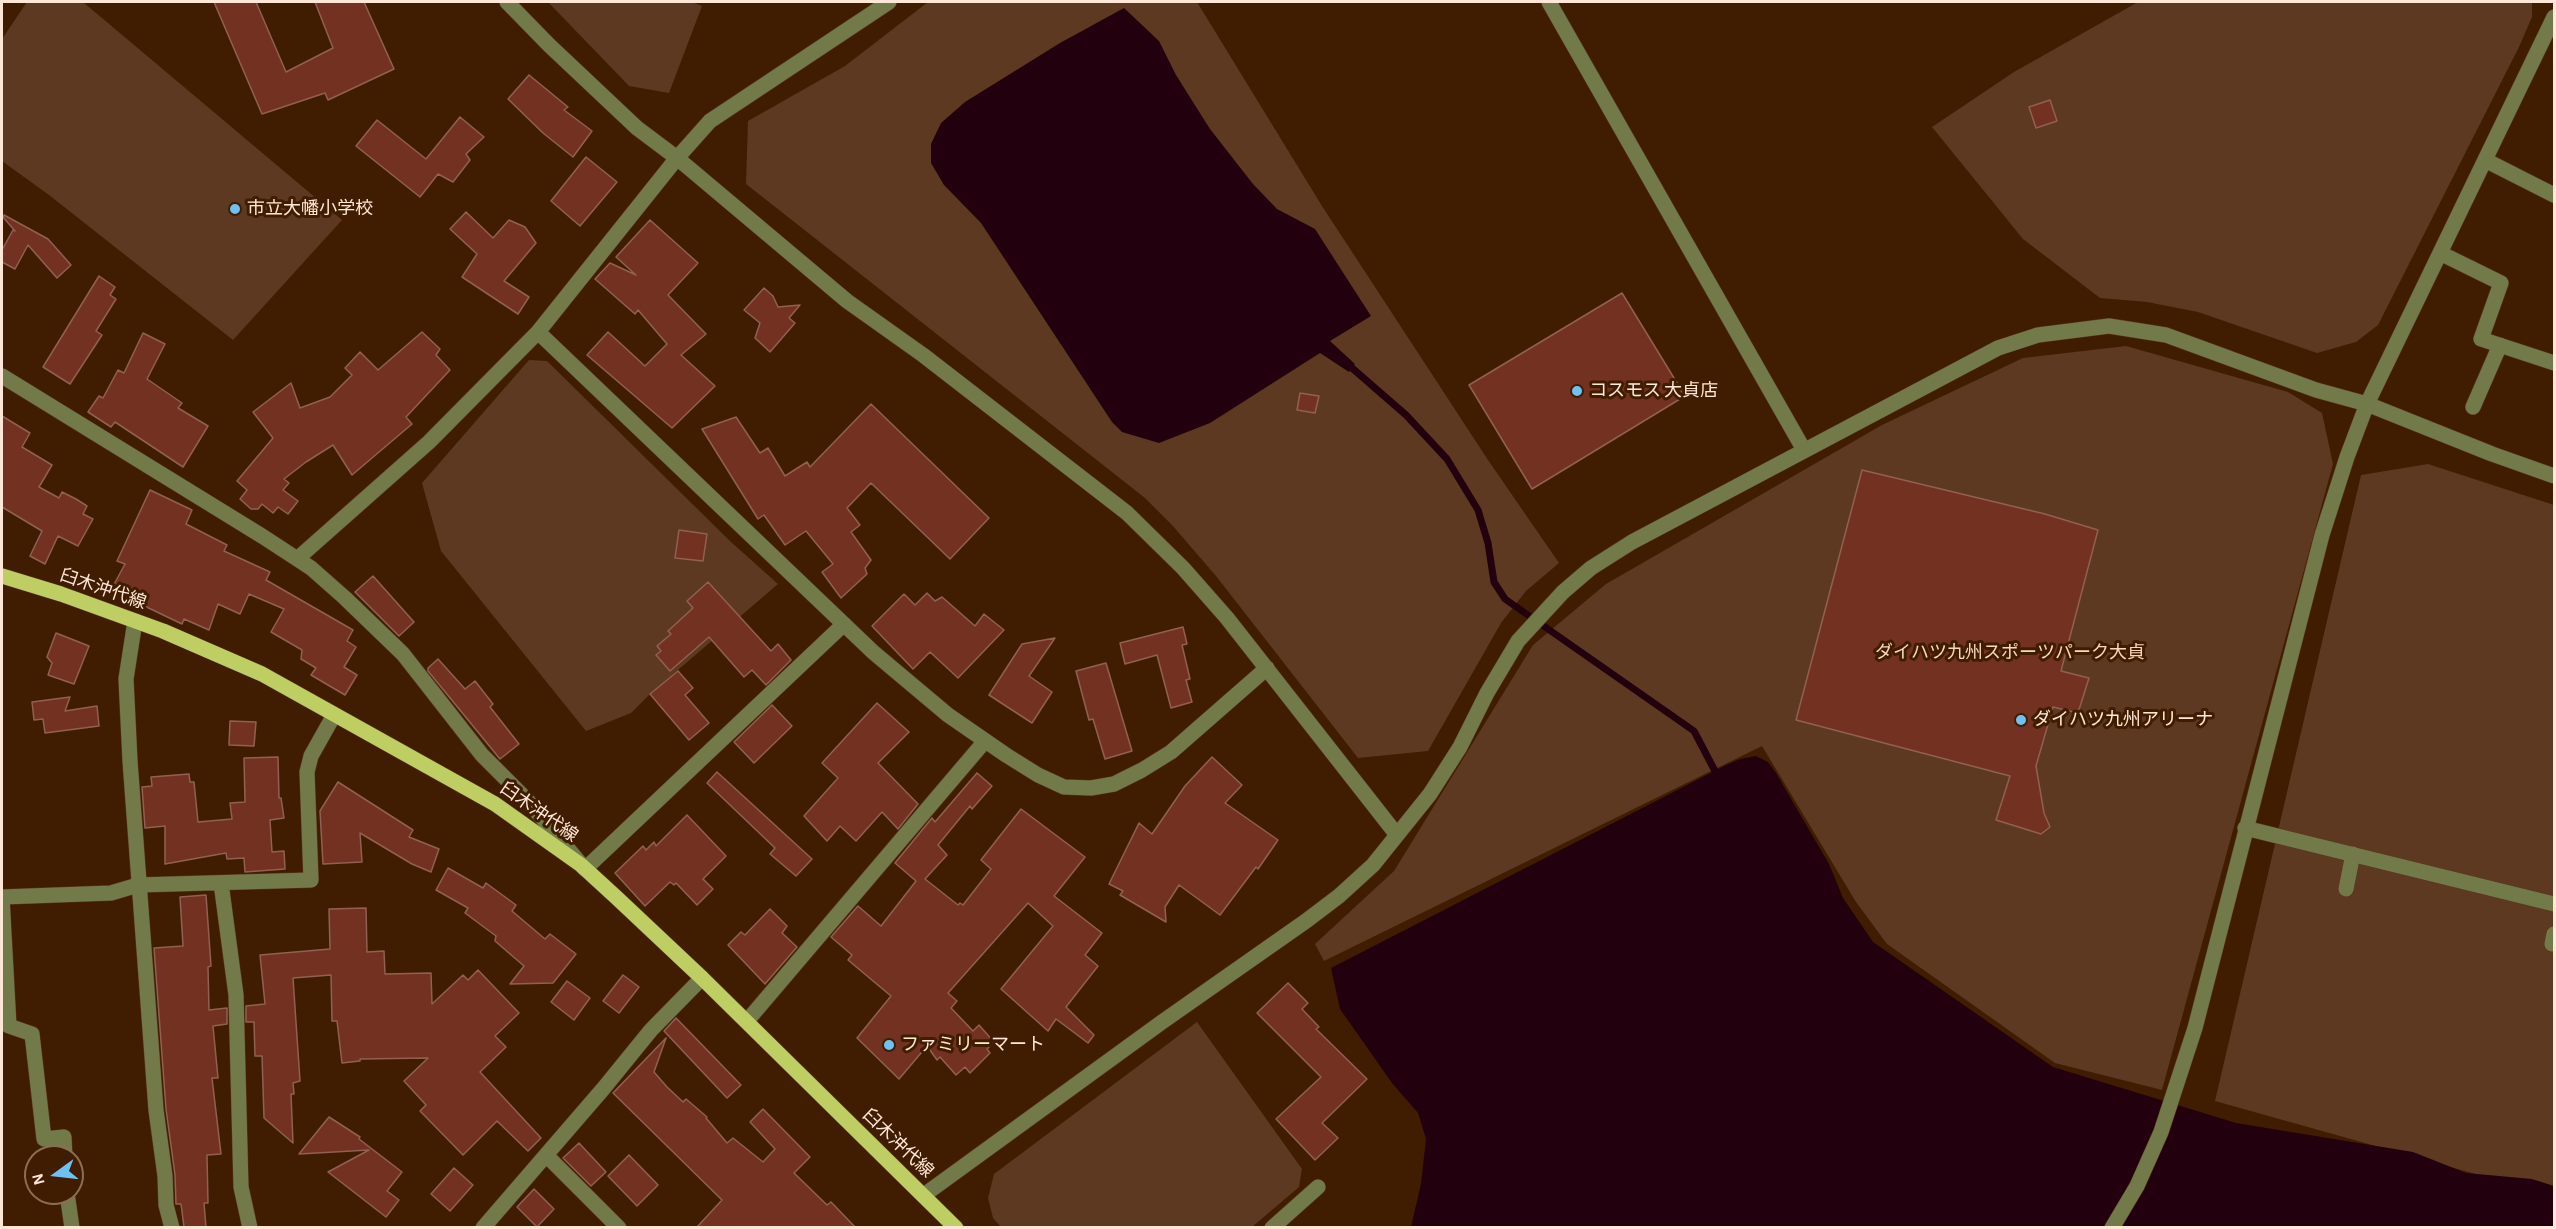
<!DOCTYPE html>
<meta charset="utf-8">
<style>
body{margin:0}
#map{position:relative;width:2556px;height:1229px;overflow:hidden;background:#401d00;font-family:"Alegreya Sans",sans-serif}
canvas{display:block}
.frame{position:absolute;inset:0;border:3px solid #ffe7d7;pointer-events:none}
.north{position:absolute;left:24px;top:1145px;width:60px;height:60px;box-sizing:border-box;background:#401d00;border:2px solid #8c6e56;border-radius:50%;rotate:255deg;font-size:16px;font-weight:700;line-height:24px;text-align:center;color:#ffe7d7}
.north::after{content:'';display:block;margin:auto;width:21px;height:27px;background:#6ec2f3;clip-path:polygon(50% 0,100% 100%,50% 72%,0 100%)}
</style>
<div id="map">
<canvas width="2556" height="1229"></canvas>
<div class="frame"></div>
<div class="north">N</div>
</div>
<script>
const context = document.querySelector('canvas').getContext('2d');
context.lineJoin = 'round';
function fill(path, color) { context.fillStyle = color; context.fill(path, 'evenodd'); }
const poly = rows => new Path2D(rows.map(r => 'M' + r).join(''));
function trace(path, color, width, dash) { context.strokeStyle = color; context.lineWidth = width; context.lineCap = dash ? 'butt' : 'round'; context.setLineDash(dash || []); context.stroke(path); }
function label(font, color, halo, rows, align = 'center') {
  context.font = font + ' "Alegreya Sans","Noto Sans JP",sans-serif'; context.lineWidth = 6; context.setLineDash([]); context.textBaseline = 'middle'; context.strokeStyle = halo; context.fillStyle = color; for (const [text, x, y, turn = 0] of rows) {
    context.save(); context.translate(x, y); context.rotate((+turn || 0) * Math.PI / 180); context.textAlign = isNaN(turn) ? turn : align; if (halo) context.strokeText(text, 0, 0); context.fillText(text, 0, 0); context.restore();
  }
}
const green = poly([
 [27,2,83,2,342,220,233,340,49,195,2,161,2,39],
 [548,2,692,2,702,6,669,93,629,86],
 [928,2,1197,2,1322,206,1488,460,1559,563,1526,591,1501,623,1428,751,1358,758,1216,576,1172,525,1145,498,746,184,748,121,845,66],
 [2138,2,2532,2,2532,17,2519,47,2378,325,2356,342,2317,353,2198,312,2147,302,2100,298,2023,239,1932,127,2014,72],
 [2126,346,2288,392,2322,413,2333,464,2162,1090,2055,1063,1887,944,1856,902,1762,746,1324,961,1315,944,1394,871,1533,645,1606,584,1882,425,2023,358],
 [529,360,547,361,731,542,778,584,650,694,631,713,586,731,441,551,422,483],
 [2428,464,2554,505,2554,1196,2215,1101,2361,475],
 [1197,1022,1302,1169,1299,1187,1252,1227,1001,1227,993,1218,988,1198,994,1174]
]);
const water = poly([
 [1124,8,1159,41,1176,75,1210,129,1253,184,1277,209,1315,229,1371,316,1330,341,1355,364,1349,372,1320,353,1210,423,1159,443,1122,432,1112,422,981,223,944,185,931,163,931,144,941,123,965,102,1060,43],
 [1756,756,1768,762,1776,773,1829,864,1843,898,1873,942,2053,1067,2236,1123,2413,1152,2466,1173,2532,1179,2554,1186,2554,1227,1411,1227,1421,1184,1426,1139,1418,1113,1392,1083,1340,1009,1331,968,1724,766,1740,759]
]);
const stream = poly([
 [1352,368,1406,415,1447,459,1478,510,1488,543,1494,582,1505,599,1694,731,1715,771]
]);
const building = poly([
 [214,2,256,2,286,72,333,48,315,2,364,2,394,69,328,100,325,93,262,114,214,2],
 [529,75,568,107,564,110,592,131,573,157,543,133,508,99,529,75],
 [2050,100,2057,121,2036,128,2029,107,2050,100],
 [460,117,484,137,466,154,470,160,453,182,438,174,420,197,356,146,377,120,426,159,460,117],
 [586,157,617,182,580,226,551,201,586,157],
 [466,212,493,238,509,220,525,227,536,243,504,281,529,297,518,314,462,277,477,254,450,229,466,212],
 [4,215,48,239,71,265,57,278,28,245,15,269,2,262,2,250,13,230,15,231,3,217,4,215],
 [650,220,698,263,668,295,706,334,681,355,715,386,672,428,587,355,608,332,645,366,667,344,638,310,635,314,595,279,610,263,636,275,616,257,650,220],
 [99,276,115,287,110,295,116,299,96,331,102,335,70,384,43,367,99,276],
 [764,288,773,296,778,307,800,305,789,318,795,323,770,352,755,338,760,323,744,310,764,288],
 [1622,293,1685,396,1532,489,1469,385,1622,293],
 [422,332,440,349,436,355,450,370,406,417,412,424,352,475,333,445,306,462,284,479,289,483,283,490,298,501,288,514,278,507,273,513,262,504,258,509,251,509,240,499,247,490,237,481,273,438,253,412,291,383,300,408,330,397,352,375,345,368,360,352,378,370,422,332],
 [143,333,165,344,147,379,182,403,178,408,208,426,183,467,115,422,111,427,88,412,99,396,103,398,118,370,124,373,143,333],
 [1300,393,1319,396,1315,413,1297,410,1300,393],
 [871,404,989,518,950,559,871,483,847,508,860,525,851,532,871,560,865,568,867,574,841,598,822,572,833,564,806,531,785,545,764,515,758,519,702,429,736,417,760,453,768,448,785,476,807,462,810,467,871,404],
 [2,416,30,433,22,447,52,465,39,487,59,498,62,492,76,499,87,506,83,514,93,519,78,546,58,536,45,564,30,556,42,531,2,507,2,416],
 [1862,470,2045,514,2098,530,2061,671,2089,678,2078,713,2053,707,2036,766,2044,813,2050,827,2041,834,1996,820,2010,776,1796,720,1862,470],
 [150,490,192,510,186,524,227,545,224,551,270,572,266,580,353,630,347,641,356,647,344,667,357,675,345,695,311,675,316,668,301,659,302,650,271,632,284,609,249,594,240,614,218,604,209,630,184,619,182,624,111,590,125,564,117,561,150,490],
 [679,530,707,534,703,561,675,558,679,530],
 [373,576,414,622,399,636,355,592,373,576],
 [708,582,771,651,778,644,791,660,766,685,752,670,744,677,709,637,670,671,656,655,661,651,657,646,671,634,668,631,693,608,687,601,708,582],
 [927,593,935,601,942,597,975,626,984,614,1004,630,958,678,930,652,913,669,872,626,904,594,915,605,927,593],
 [1183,627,1187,644,1182,645,1190,679,1186,680,1192,702,1171,708,1157,655,1125,664,1120,643,1183,627],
 [56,633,89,646,74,684,48,675,52,663,47,657,56,633],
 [1055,638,1029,676,1052,692,1032,723,989,695,1022,644,1055,638],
 [438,659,465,689,475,681,493,704,490,707,519,744,500,759,428,671,428,668,438,659],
 [1106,663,1132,751,1105,759,1093,719,1089,720,1076,671,1106,663],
 [678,671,693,688,685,695,709,723,689,740,650,694,678,671],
 [70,697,65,711,97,706,99,726,45,733,43,719,34,720,32,702,70,697],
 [877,703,909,732,878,763,918,804,898,829,882,812,856,841,840,826,827,841,804,816,838,778,822,763,877,703],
 [772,705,792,726,754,763,734,742,772,705],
 [230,721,256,722,254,746,229,745,230,721],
 [278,757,279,798,281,798,284,818,270,820,272,852,284,851,285,869,245,872,244,858,227,859,226,853,165,864,165,826,145,828,142,787,152,786,151,777,189,774,190,782,194,782,198,822,232,819,230,803,245,802,244,758,278,757],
 [1212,757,1242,785,1225,803,1278,840,1258,869,1256,867,1220,915,1179,885,1165,907,1166,922,1120,895,1123,891,1109,884,1139,823,1152,834,1185,786,1212,757],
 [717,772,812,859,796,876,770,854,775,848,707,783,717,772],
 [977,773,992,786,972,809,970,806,938,845,947,855,925,879,958,905,960,903,963,905,991,869,981,860,1021,809,1085,857,1054,896,1102,933,1085,955,1098,966,1066,1007,1094,1035,1088,1043,1056,1019,1048,1031,1001,989,1053,926,1028,903,948,993,957,1001,951,1008,973,1031,979,1025,994,1042,987,1049,990,1053,970,1073,965,1067,956,1075,940,1057,937,1060,927,1046,899,1079,857,1038,891,996,848,960,852,955,831,937,858,906,881,926,916,881,895,863,932,818,935,822,977,773],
 [338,782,413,830,409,837,439,849,431,872,412,864,360,833,362,862,323,864,320,811,338,782],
 [687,815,726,856,703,879,713,889,697,905,676,883,674,885,670,882,645,906,615,873,643,846,646,850,654,842,656,846,687,815],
 [448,868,483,888,486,883,516,905,512,911,545,939,550,934,576,954,553,983,510,984,524,966,495,941,496,936,465,913,468,908,436,890,448,868],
 [206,895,211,966,208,967,209,1010,227,1008,227,1024,213,1026,218,1078,212,1078,221,1154,207,1155,208,1203,204,1203,206,1227,184,1227,181,1204,176,1204,175,1175,166,1109,154,948,183,946,180,897,206,895],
 [366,908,367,952,384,951,385,974,431,973,432,1004,463,975,468,980,478,970,519,1013,495,1036,506,1047,480,1072,541,1138,528,1151,497,1121,463,1155,420,1111,426,1105,404,1081,428,1058,360,1059,360,1061,342,1063,337,1021,332,1021,331,975,293,978,300,1081,293,1083,294,1094,291,1094,293,1143,264,1118,262,1056,255,1056,254,1022,246,1022,246,1006,265,1004,260,955,330,949,329,909,366,908],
 [770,909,787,926,782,933,797,947,765,984,728,945,741,932,745,935,770,909],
 [623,975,639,987,619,1013,603,1001,623,975],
 [567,981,590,998,574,1020,551,1002,567,981],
 [1288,983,1308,1003,1302,1009,1319,1027,1316,1029,1367,1079,1322,1123,1338,1138,1315,1160,1276,1119,1321,1077,1257,1013,1288,983],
 [676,1018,741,1085,727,1098,664,1031,676,1018],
 [666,1038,654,1072,667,1087,683,1102,686,1099,707,1117,706,1118,727,1143,733,1138,763,1162,775,1149,750,1122,763,1109,810,1157,794,1173,827,1205,831,1202,855,1227,697,1227,722,1200,613,1093,666,1038],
 [329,1117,360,1137,359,1139,402,1172,387,1191,399,1200,386,1217,328,1172,369,1150,299,1154,329,1117],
 [579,1143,606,1172,591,1186,563,1158,579,1143],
 [629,1155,658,1185,637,1206,608,1176,629,1155],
 [454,1168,473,1185,450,1211,431,1194,454,1168],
 [534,1189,554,1209,537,1227,517,1207,534,1189]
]);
const minor = poly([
 [507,2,549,45,637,128,677,158,847,301,923,355,1127,513,1183,568,1227,618,1397,835],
 [1549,2,1804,450],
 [2485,160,2554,195],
 [2440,253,2501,283,2481,339,2554,363],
 [538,332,873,652,948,715,1006,755,1038,775,1064,787,1091,788,1114,784,1142,770,1171,752,1267,668],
 [2,376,262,536,311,568,345,598,403,654,482,755,527,800,585,869,844,624],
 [2473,407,2500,345],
 [297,559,429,442,538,332,677,158,710,121,889,2],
 [135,621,126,679,130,761,156,1110,165,1176,166,1205,172,1228],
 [2245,828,2554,904],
 [221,883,236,995,241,1187,250,1228],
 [2346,889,2353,854],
 [2,897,111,893,138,885,311,880,307,772,311,756,334,715],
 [2,897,9,1026,32,1034,44,1139,64,1137,65,1157],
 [2552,944,2554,934],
 [747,1021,985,741],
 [546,1155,619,1228],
 [67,1193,72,1228],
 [924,1195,1162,1022,1306,921,1339,896,1373,865,1430,794,1460,747,1487,693,1518,641,1563,592,1591,568,1632,542,1998,348,2038,335,2109,326,2166,335,2316,390,2367,404,2492,454,2554,476],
 [483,1228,603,1089,651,1030,702,978],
 [1272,1228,1318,1187],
 [2112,1228,2137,1186,2161,1132,2195,1028,2322,535,2347,457,2367,404,2554,17]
]);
const major = poly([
 [2,576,61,594,163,631,262,674,495,804,581,865,617,898,702,978,956,1228]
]);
const markers = [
 [235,209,6,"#6ec2f3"],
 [1577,391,6,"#6ec2f3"],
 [2021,720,6,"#6ec2f3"],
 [889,1045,6,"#6ec2f3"]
];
const poiNames = [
 ["市立大幡小学校",247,209],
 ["コスモス 大貞店",1589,391],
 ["ダイハツ九州アリーナ",2033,720],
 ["ファミリーマート",901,1045]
];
const streetNames = [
 ["臼木沖代線",103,589,19],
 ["臼木沖代線",539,812,35],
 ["臼木沖代線",898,1143,44]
];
const parkNames = [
 ["ダイハツ九州スポーツパーク大貞",2010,653]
];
fill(green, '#5c3920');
fill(water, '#22000e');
trace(stream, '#22000e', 7);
fill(building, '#733221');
trace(building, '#916053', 1.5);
trace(minor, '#5b391e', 16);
trace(major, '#5b391e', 16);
trace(minor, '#737a4a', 15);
trace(major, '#bfce63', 15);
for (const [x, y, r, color] of markers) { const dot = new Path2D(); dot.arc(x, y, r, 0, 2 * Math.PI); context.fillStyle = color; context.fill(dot); trace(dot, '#401d00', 2); }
label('18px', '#ffe7d7', '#401d00', poiNames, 'left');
label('18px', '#ffe7d7', '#401d00', streetNames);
label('18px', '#f9d6bf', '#401d00', parkNames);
</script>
